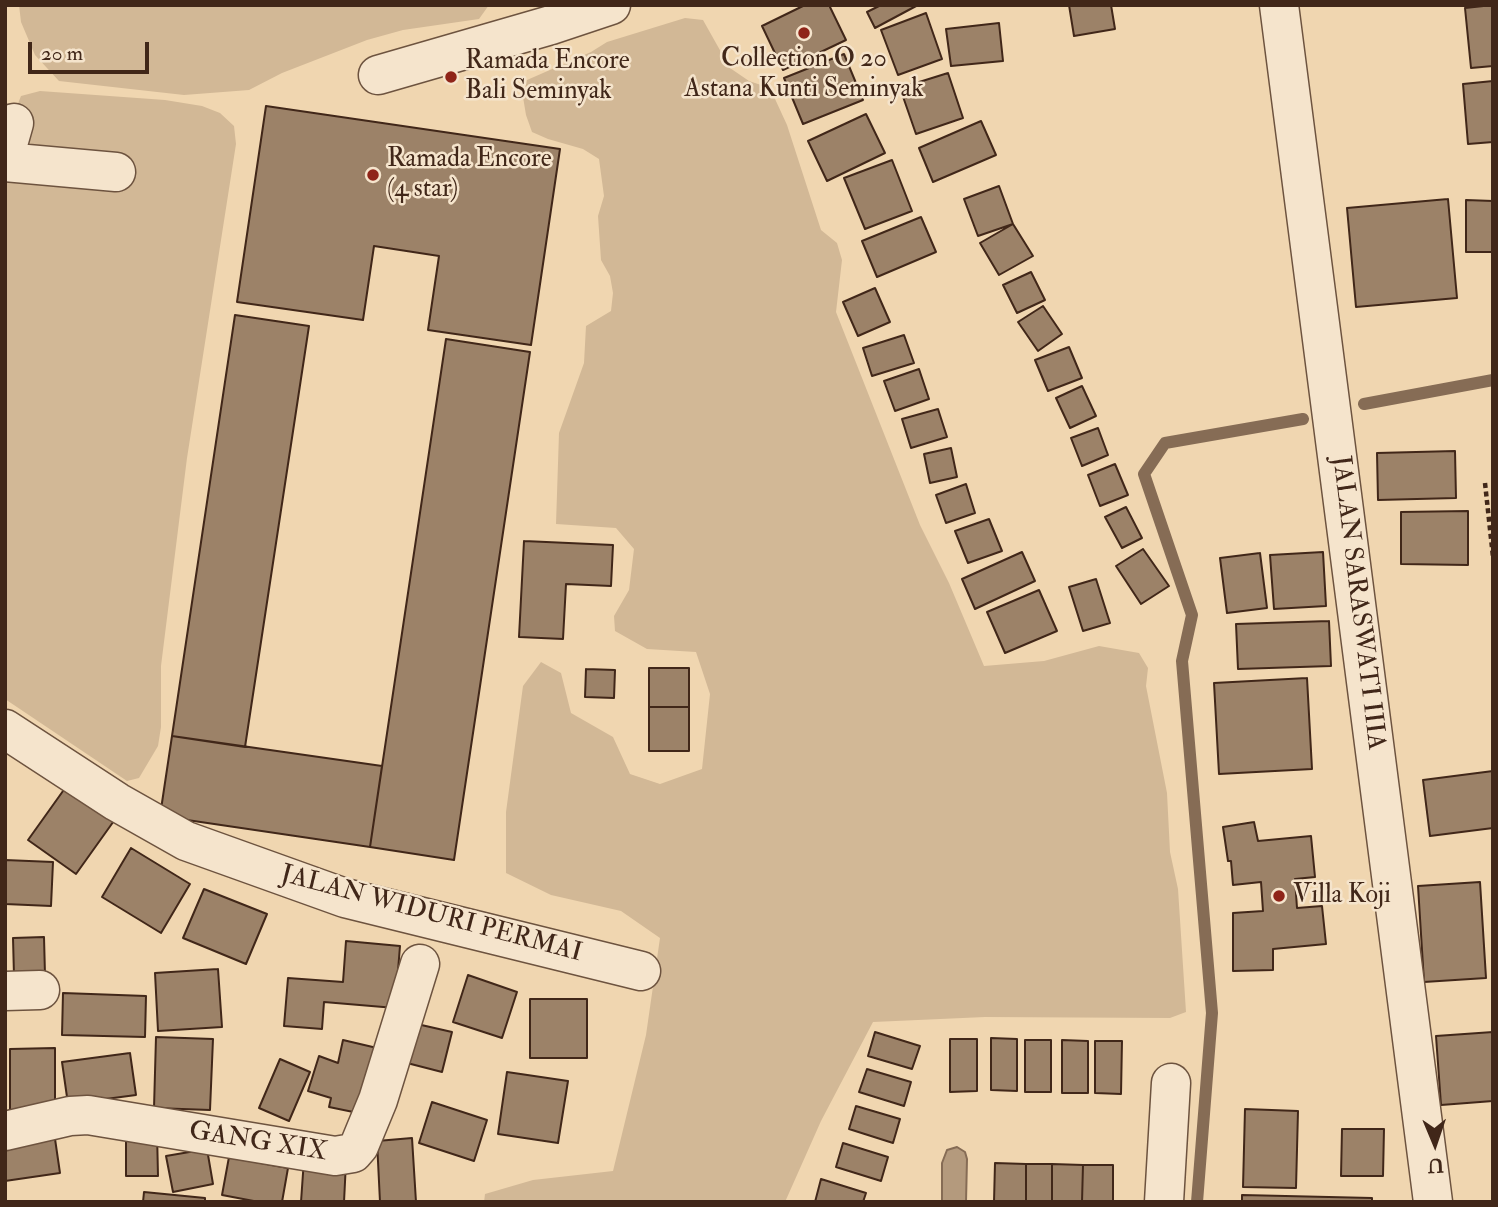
<!DOCTYPE html>
<style>
body{margin:0}
#map{position:relative;width:1498px;height:1207px;overflow:hidden;background:#f0d6b0;font-family:"IM FELL Double Pica",serif}
canvas{display:block}
.frame{position:absolute;inset:0;border:7px solid #412719;pointer-events:none}
.north{position:absolute;left:1400px;top:1109px;width:70px;height:70px;-webkit-text-stroke:5px #f5e4cc;paint-order:stroke;rotate:178deg;font-size:19px;font-weight:700;line-height:28px;text-align:center;color:#412719}
.north::after{content:'';display:block;margin:auto;width:24px;height:32px;background:#412719;clip-path:polygon(50% 0,100% 100%,50% 72%,0 100%)}
.scale{position:absolute;left:28px;top:42px;width:121px;height:32px;box-sizing:border-box;border:4px solid #412719;border-top:0;padding-left:9px;font-size:21px;line-height:24px;white-space:nowrap;color:#412719;-webkit-text-stroke:5px #f5e4cc;paint-order:stroke}
</style>
<div id="map">
<canvas width="1498" height="1207"></canvas>
<div class="frame"></div>
<div class="north">U</div>
<div class="scale">20 m</div>
</div>
<script>
const context = document.querySelector('canvas').getContext('2d');
context.lineJoin = 'round';
function fill(path, color) { context.fillStyle = color; context.fill(path, 'evenodd'); }
const poly = rows => new Path2D(rows.map(r => 'M' + r).join(''));
function trace(path, color, width, dash) { context.strokeStyle = color; context.lineWidth = width; context.lineCap = dash ? 'butt' : 'round'; context.setLineDash(dash || []); context.stroke(path); }
function label(font, color, halo, rows, align = 'center') {
  context.font = font + ' "IM FELL Double Pica",serif'; context.lineWidth = 5; context.setLineDash([]); context.textBaseline = 'middle'; context.strokeStyle = halo; context.fillStyle = color; for (const [text, x, y, turn = 0] of rows) {
    context.save(); context.translate(x, y); context.rotate((+turn || 0) * Math.PI / 180); context.textAlign = isNaN(turn) ? turn : align; if (halo) context.strokeText(text, 0, 0); context.fillText(text, 0, 0); context.restore();
  }
}
const green = poly([
 [19,5,489,5,479,19,403,30,367,40,282,73,249,90,184,95,59,81,35,55,21,22],
 [685,18,703,20,730,68,749,81,770,88,787,125,821,230,837,243,842,260,836,312,920,525,949,583,984,666,1044,661,1099,646,1139,653,1148,668,1146,686,1167,793,1170,852,1178,889,1186,1012,1170,1018,985,1017,873,1022,821,1121,785,1202,484,1202,485,1194,533,1180,613,1171,646,1035,660,938,621,911,551,895,506,873,506,812,523,686,541,662,561,673,571,713,613,737,630,774,660,784,702,769,710,694,696,652,647,649,615,631,614,616,629,590,634,549,616,528,556,524,559,433,584,363,586,326,611,311,613,293,610,276,601,260,598,216,604,196,599,159,583,149,548,139,532,132,526,115,523,97,527,80,591,52,607,42],
 [40,91,165,100,202,106,220,113,234,126,236,144,187,458,161,666,161,727,158,746,139,778,127,781,5,699,5,136,21,96]
]);
const water = poly([
 [957,1147,965,1152,967,1159,966,1202,942,1202,942,1163,947,1150,957,1147]
]);
const stream = poly([
 [1364,404,1493,380],
 [1197,1202,1212,1013,1182,661,1192,615,1144,474,1165,443,1303,419]
]);
const building = poly([
 [805,5,829,5,846,40,783,70,762,26,805,5],
 [881,5,918,5,875,28,867,12,881,5],
 [1069,5,1111,5,1115,29,1074,36,1069,5],
 [1493,5,1493,66,1471,68,1465,8,1493,5],
 [926,13,942,59,898,75,881,30,926,13],
 [999,23,1003,61,951,66,946,29,999,23],
 [844,54,863,100,803,124,784,78,844,54],
 [948,73,963,118,916,134,900,88,948,73],
 [1493,81,1493,142,1468,144,1463,84,1493,81],
 [266,106,560,149,531,345,428,330,439,256,374,246,363,320,237,302,266,106],
 [866,114,885,153,827,181,808,141,866,114],
 [981,121,996,155,933,182,919,148,981,121],
 [892,160,912,211,865,229,844,178,892,160],
 [999,186,1013,224,978,236,964,199,999,186],
 [1448,199,1457,298,1356,307,1347,208,1448,199],
 [1466,200,1493,201,1493,252,1466,252,1466,200],
 [921,217,936,252,877,277,862,241,921,217],
 [1013,224,1033,256,999,275,980,243,1013,224],
 [1031,272,1045,300,1017,313,1003,285,1031,272],
 [875,288,890,322,858,336,843,302,875,288],
 [1043,306,1062,334,1038,351,1018,322,1043,306],
 [235,315,309,326,245,747,172,736,235,315],
 [904,335,914,363,872,376,863,348,904,335],
 [446,339,530,352,454,860,370,847,446,339],
 [1069,347,1082,378,1048,391,1035,360,1069,347],
 [919,369,929,399,895,411,884,381,919,369],
 [1082,386,1096,416,1070,428,1056,398,1082,386],
 [938,409,947,437,911,448,902,419,938,409],
 [1098,428,1108,455,1082,466,1071,438,1098,428],
 [951,448,957,477,930,483,924,454,951,448],
 [1455,451,1456,498,1378,500,1377,453,1455,451],
 [1115,464,1128,495,1100,506,1088,475,1115,464],
 [966,484,975,513,946,523,936,495,966,484],
 [1126,507,1142,538,1122,548,1105,517,1126,507],
 [1468,511,1468,565,1401,564,1401,512,1468,511],
 [989,519,1002,551,968,563,955,531,989,519],
 [524,541,613,545,611,586,566,584,563,639,519,637,524,541],
 [1143,549,1169,586,1141,604,1116,566,1143,549],
 [1022,552,1035,581,975,609,962,579,1022,552],
 [1323,552,1326,606,1274,609,1270,555,1323,552],
 [1260,553,1267,608,1227,613,1220,558,1260,553],
 [1096,579,1110,623,1083,631,1069,587,1096,579],
 [1039,590,1057,631,1005,653,987,612,1039,590],
 [1329,621,1331,666,1238,669,1236,624,1329,621],
 [649,668,689,668,689,707,649,707,649,668],
 [586,669,615,670,614,698,585,697,586,669],
 [1307,678,1312,769,1219,774,1214,683,1307,678],
 [649,707,689,707,689,751,649,751,649,707],
 [172,736,382,766,370,847,160,816,172,736],
 [1493,771,1493,828,1430,836,1423,780,1493,771],
 [68,784,116,818,76,874,28,840,68,784],
 [1254,822,1258,841,1311,836,1315,877,1295,879,1297,908,1322,906,1326,944,1273,949,1273,970,1233,971,1233,913,1263,911,1261,882,1233,885,1231,861,1228,861,1223,827,1254,822],
 [131,848,190,884,161,933,102,897,131,848],
 [5,860,53,862,51,906,5,904,5,860],
 [1480,882,1486,978,1424,982,1418,886,1480,882],
 [204,889,267,914,246,964,183,938,204,889],
 [44,937,45,975,14,976,13,938,44,937],
 [346,941,400,946,395,1008,324,1002,322,1029,284,1026,288,978,343,982,346,941],
 [218,969,222,1027,158,1031,155,973,218,969],
 [468,975,517,992,502,1038,453,1022,468,975],
 [63,993,146,996,145,1037,62,1035,63,993],
 [530,999,587,999,587,1058,530,1058,530,999],
 [417,1024,452,1032,442,1072,407,1063,417,1024],
 [875,1032,920,1046,912,1069,868,1056,875,1032],
 [1493,1032,1493,1101,1441,1105,1436,1036,1493,1032],
 [156,1037,213,1039,210,1110,154,1108,156,1037],
 [991,1038,1017,1039,1017,1091,991,1090,991,1038],
 [950,1039,977,1039,977,1091,950,1092,950,1039],
 [343,1040,377,1048,363,1114,329,1107,331,1098,308,1091,319,1056,338,1063,343,1040],
 [1025,1040,1051,1040,1051,1092,1025,1092,1025,1040],
 [1062,1040,1088,1041,1088,1093,1062,1093,1062,1040],
 [1095,1041,1122,1041,1121,1094,1095,1093,1095,1041],
 [55,1048,55,1110,10,1110,10,1049,55,1048],
 [130,1053,136,1095,68,1104,62,1062,130,1053],
 [280,1059,310,1072,289,1121,259,1108,280,1059],
 [867,1069,911,1082,904,1106,859,1092,867,1069],
 [507,1072,568,1081,558,1143,498,1134,507,1072],
 [432,1102,487,1120,474,1161,419,1143,432,1102],
 [856,1106,900,1119,893,1143,849,1129,856,1106],
 [1245,1109,1298,1111,1296,1188,1243,1187,1245,1109],
 [1342,1129,1384,1129,1383,1176,1341,1176,1342,1129],
 [54,1132,60,1173,5,1181,5,1139,54,1132],
 [126,1132,157,1132,158,1176,126,1176,126,1132],
 [412,1138,416,1202,380,1202,377,1141,412,1138],
 [843,1143,888,1157,881,1181,836,1167,843,1143],
 [207,1149,213,1184,173,1192,166,1156,207,1149],
 [229,1157,288,1168,282,1202,259,1202,222,1195,229,1157],
 [304,1159,346,1162,344,1202,301,1202,304,1159],
 [995,1163,1026,1164,1026,1202,994,1202,995,1163],
 [1026,1164,1052,1164,1052,1202,1026,1202,1026,1164],
 [1052,1164,1083,1165,1082,1202,1052,1202,1052,1164],
 [1083,1165,1113,1165,1113,1202,1082,1202,1083,1165],
 [821,1179,866,1193,863,1202,815,1202,821,1179],
 [144,1192,205,1198,205,1202,143,1202,144,1192],
 [1242,1195,1372,1198,1372,1202,1242,1202,1242,1195]
]);
const path = poly([
 [1485,483,1493,557]
]);
const minor = poly([
 [1279,5,1433,1202],
 [378,75,551,25,611,5],
 [5,155,14,123],
 [5,162,116,172],
 [5,729,117,802,186,841,345,898,641,971],
 [5,991,40,990],
 [5,1131,70,1116,88,1115,335,1156,353,1153,359,1146,378,1100,420,964],
 [1164,1202,1171,1083]
]);
const markers = [
 [804,33,7,"#8f2418"],
 [451,77,7,"#8f2418"],
 [373,175,7,"#8f2418"],
 [1279,896,7,"#8f2418"]
];
const poiNames = [
 ["Collection O 20",804,60,"center"],
 ["Astana Kunti Seminyak",804,90,"center"],
 ["Ramada Encore",465,62],
 ["Bali Seminyak",465,92],
 ["Ramada Encore",387,160],
 ["(4 star)",387,190],
 ["Villa Koji",1293,896]
];
const streetNames = [
 ["JALAN SARASWATI IIIA",1357,603,83],
 ["JALAN WIDURI PERMAI",431,915,15],
 ["GANG XIX",258,1143,9]
];
fill(green, '#d2b896');
fill(water, '#b49a7d');
trace(water, '#866c55', 2);
trace(stream, '#866c55', 12);
fill(building, '#9c8268');
trace(building, '#412719', 2);
trace(minor, '#6d533f', 41);
trace(path, '#412719', 4.5, [5, 3.5]);
trace(minor, '#f5e4cc', 38);
for (const [x, y, r, color] of markers) { const dot = new Path2D(); dot.arc(x, y, r, 0, 2 * Math.PI); context.fillStyle = color; context.fill(dot); trace(dot, '#f5e4cc', 2.5); }
label('26px', '#412719', '#f5e4cc', poiNames, 'left');
label('26px', '#412719', '#f5e4cc', streetNames);
</script>
